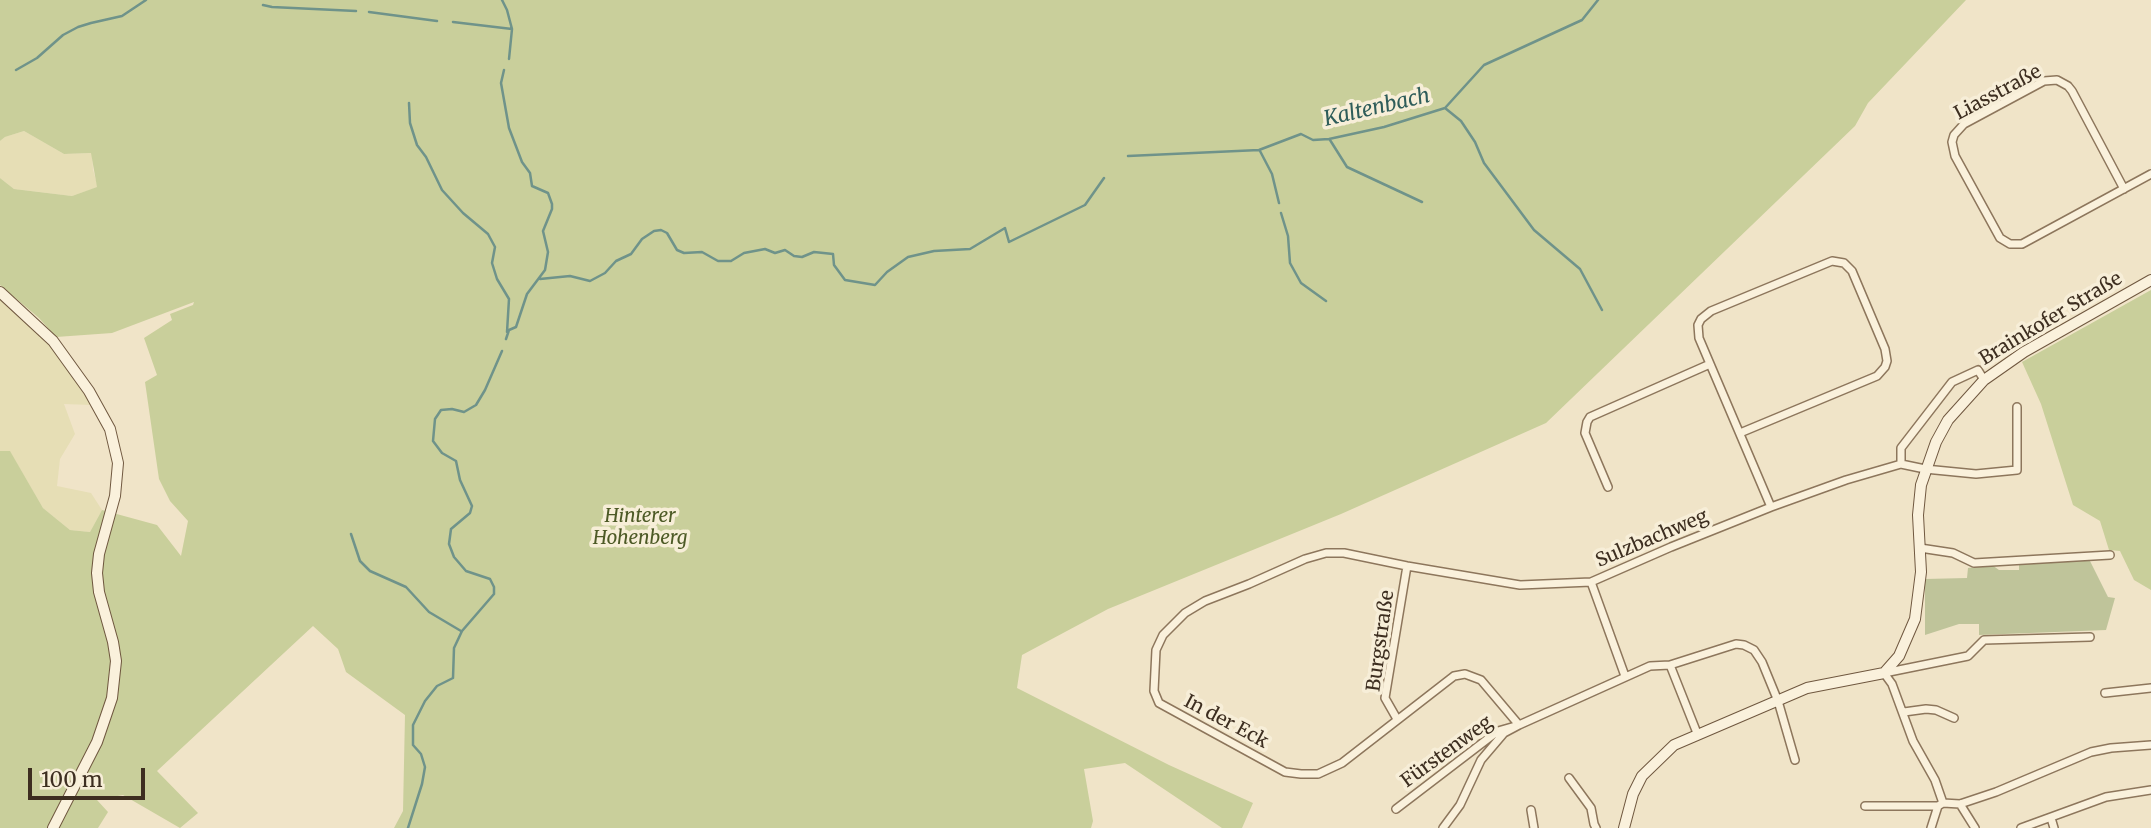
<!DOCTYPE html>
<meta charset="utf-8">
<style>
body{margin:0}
#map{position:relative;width:2151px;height:828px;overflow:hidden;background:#f0e4c8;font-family:Merriweather,serif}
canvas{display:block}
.scale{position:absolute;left:28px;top:768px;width:117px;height:32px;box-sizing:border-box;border:4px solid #3d2e20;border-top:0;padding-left:9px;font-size:21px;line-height:24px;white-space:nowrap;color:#3d2e20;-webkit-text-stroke:5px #f7eed8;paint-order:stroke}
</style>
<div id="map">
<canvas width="2151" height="828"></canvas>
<div class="scale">100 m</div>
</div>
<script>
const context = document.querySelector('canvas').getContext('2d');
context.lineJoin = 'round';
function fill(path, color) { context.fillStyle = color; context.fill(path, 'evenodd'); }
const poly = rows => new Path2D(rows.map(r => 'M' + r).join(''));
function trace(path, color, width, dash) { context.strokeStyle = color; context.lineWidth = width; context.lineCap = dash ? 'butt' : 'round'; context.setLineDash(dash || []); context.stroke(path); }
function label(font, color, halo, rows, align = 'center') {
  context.font = font + ' Merriweather,serif'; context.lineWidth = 7; context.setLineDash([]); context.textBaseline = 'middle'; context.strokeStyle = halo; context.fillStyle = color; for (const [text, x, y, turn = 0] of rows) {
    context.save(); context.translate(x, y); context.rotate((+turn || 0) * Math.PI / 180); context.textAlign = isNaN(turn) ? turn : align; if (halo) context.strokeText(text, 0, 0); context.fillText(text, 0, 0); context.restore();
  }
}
const farmland = poly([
 [24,131,64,154,92,153,93,170,98,187,72,196,14,189,0,178,0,141,5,137],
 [0,297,42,336,63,361,91,405,64,404,75,434,60,459,57,486,91,493,102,510,90,532,70,530,43,508,10,452,0,451]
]);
const green = poly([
 [0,0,1966,0,1868,103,1855,126,1546,423,1341,514,1108,609,1022,655,1017,688,1169,765,1253,803,1242,828,1222,828,1125,763,1084,769,1093,821,1091,828,394,828,403,811,405,715,346,672,338,649,313,626,157,771,198,813,180,828,123,795,97,800,108,812,98,828,0,828,0,451,10,451,43,508,70,530,90,532,102,510,157,525,181,556,188,521,170,501,159,479,145,382,157,375,144,338,172,320,170,314,193,305,194,302,112,333,56,337,39,318,0,285,0,178,14,189,72,196,97,187,91,153,64,154,24,131,5,137,0,141],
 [2151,290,2151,590,2134,580,2120,551,2109,550,2100,521,2073,505,2041,404,2022,362]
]);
const cemetery = poly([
 [2089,559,2108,597,2115,598,2106,630,1979,635,1979,624,1959,624,1925,635,1925,579,1967,578,1968,568,1992,565,1999,570,2019,570,2019,563]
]);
const stream = poly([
 [502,0,507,10,512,29,509,59],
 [263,5,272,7,356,11],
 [369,12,437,21],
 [453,22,512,29],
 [16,70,37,58,63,35,78,27,91,23,122,16,146,0],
 [504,70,501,83,509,128,522,162,530,173,532,186,548,193,552,204,552,209,543,231,548,252,545,270,527,294,516,327,509,330,506,339],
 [409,103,410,123,417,145,426,157,442,190,463,213,488,234,495,247,492,263,497,279,509,299,507,332],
 [1445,108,1461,121,1475,142,1484,163,1534,230,1580,269,1602,310],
 [1330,140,1347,167,1422,202],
 [1260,151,1272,174,1279,203],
 [1128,156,1259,150,1301,134,1313,140,1329,139,1384,127,1445,108,1484,65,1582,20,1598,0],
 [1281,213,1288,236,1290,263,1301,283,1326,301],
 [540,279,570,276,590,281,605,273,616,261,631,254,642,239,654,231,661,230,667,233,677,250,684,253,702,252,718,261,731,261,744,253,765,249,775,253,785,250,794,256,802,257,814,252,833,254,834,265,845,280,875,285,887,272,908,257,934,251,970,249,1005,228,1009,242,1085,205,1104,178],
 [351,534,360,561,370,571,406,587,429,612,461,631],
 [408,828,422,784,425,767,421,754,413,745,413,725,425,701,437,686,453,678,454,648,462,631,494,594,494,587,490,579,466,571,454,557,449,544,451,529,470,513,472,506,460,480,456,461,442,453,433,441,435,419,441,410,452,409,464,412,476,405,485,390,502,351]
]);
const street = poly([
 [2124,189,2072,91,2068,86,2057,80,2044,81,1964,124,1954,135,1952,142,1955,156,2000,238,2010,244,2022,244,2151,174],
 [1740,433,1877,376,1885,367,1887,361,1885,349,1852,271,1844,263,1832,261,1711,311,1701,319,1698,325,1699,338,1771,507],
 [1901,464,1901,448,1952,382,1978,370,1984,380],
 [1608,487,1585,433,1587,422,1590,417,1710,364],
 [1920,548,1953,553,1974,563,2110,555],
 [1591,582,1625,676],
 [1670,665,1697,733],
 [2105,693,2151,688],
 [1904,712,1926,709,1936,710,1954,718],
 [1397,719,1385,698,1407,566],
 [1569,778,1591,808,1594,824,1596,828],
 [1943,803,1960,804,1996,792,2091,752,2111,748,2151,745],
 [1960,804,1975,828],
 [1865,806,1938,806],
 [1396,809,1498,731,1519,725,1481,680,1465,674,1454,676,1342,763,1318,774,1301,774,1285,772,1159,703,1154,691,1156,650,1163,635,1185,613,1205,601,1249,584,1305,559,1326,553,1344,553,1407,566,1520,585,1591,582,1671,547,1771,507,1846,480,1901,464,1925,469,1976,474,2017,470,2017,407],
 [1531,810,1534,828],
 [2051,818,2054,828],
 [1443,828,1460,805,1481,760,1504,733,1519,725,1650,666,1670,665,1736,644,1744,645,1754,650,1762,662,1778,701,1795,760],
 [1931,828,1938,806,1943,803,1935,780,1913,741,1892,684,1884,673,1968,656,1984,640,2090,637],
 [2021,828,2106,797,2151,790]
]);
const secondary = poly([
 [0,292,53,341,89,391,110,429,118,463,115,496,99,554,97,573,99,592,113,642,116,661,112,698,97,742,53,828],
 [1624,828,1633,794,1642,776,1674,745,1807,688,1884,673,1899,656,1915,619,1921,572,1918,515,1921,485,1936,442,1948,420,1984,380,2024,352,2151,280]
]);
const streetNames = [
 ["Liasstraße",1998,93,-28],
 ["Brainkofer Straße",2051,319,-31],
 ["Sulzbachweg",1652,539,-23],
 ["Burgstraße",1381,641,-82],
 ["In der Eck",1226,722,28],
 ["Fürstenweg",1447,752,-36]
];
const parkNames = [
 ["Hinterer",640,517],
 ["Hohenberg",640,539]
];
const waterNames = [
 ["Kaltenbach",1377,108,-13]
];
fill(farmland, '#e6deb5');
fill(green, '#c9cf9b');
fill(cemetery, '#bfc49a');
trace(stream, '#6f938a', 2.5);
trace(street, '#8d765c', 10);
trace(secondary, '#6f573f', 12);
trace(street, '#faf1dc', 7);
trace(secondary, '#faf1dc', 10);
label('19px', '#3d2e20', '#f7eed8', streetNames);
label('italic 19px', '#4d5a26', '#f7eed8', parkNames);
label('italic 21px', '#2f5d5a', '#f7eed8', waterNames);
</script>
